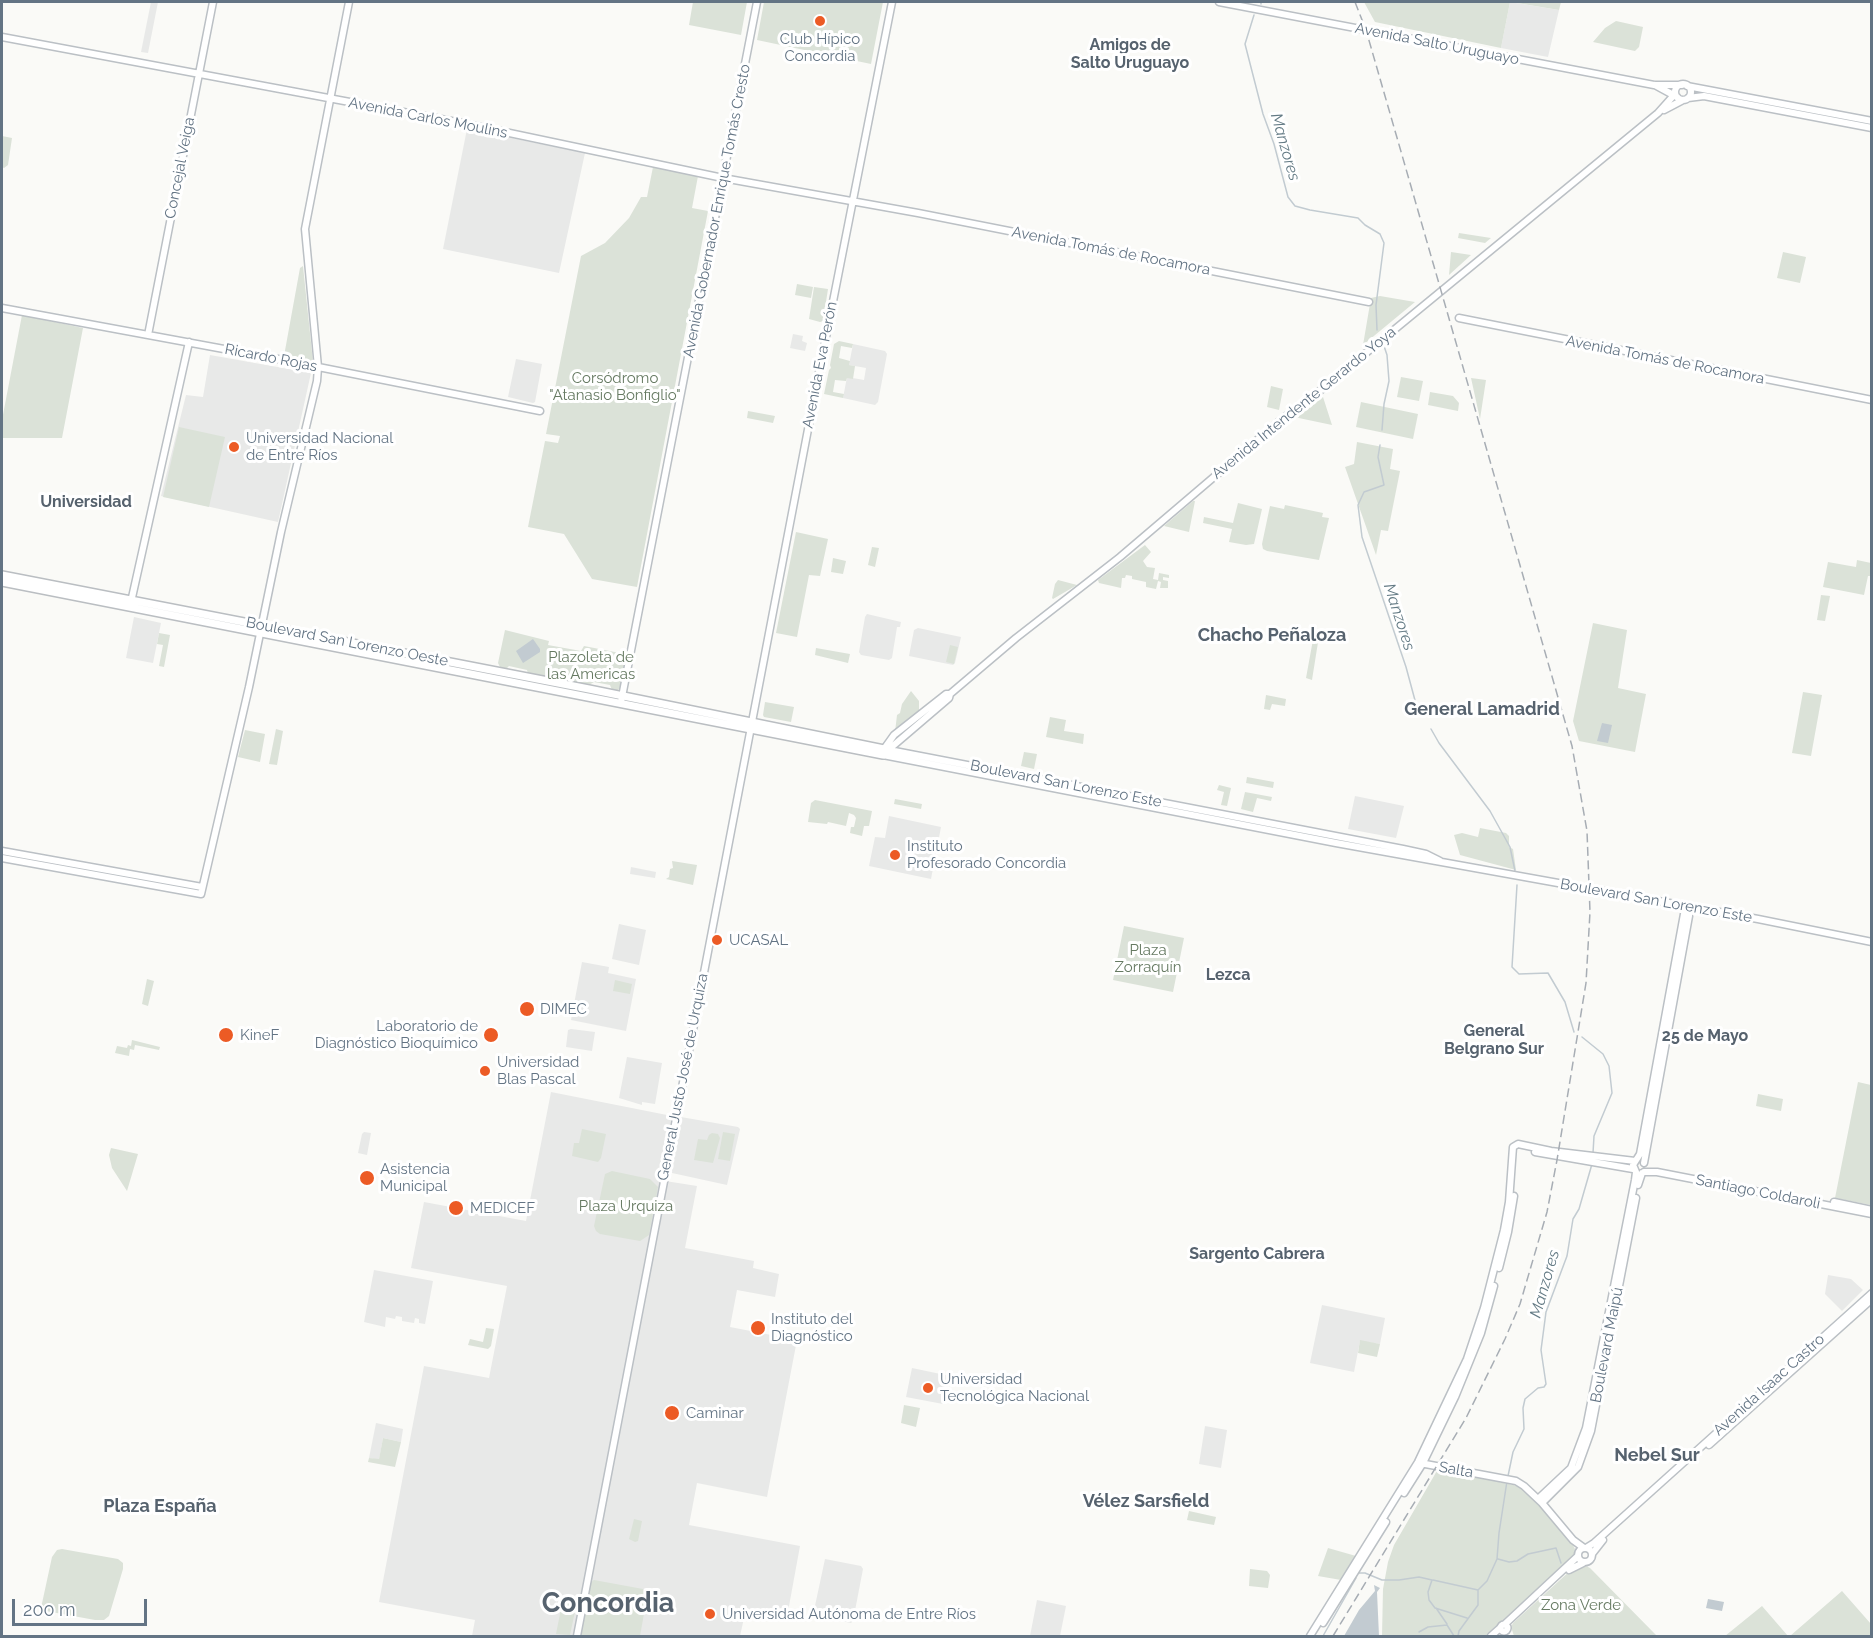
<!DOCTYPE html>
<meta charset="utf-8">
<style>
body{margin:0}
#map{position:relative;width:1873px;height:1638px;overflow:hidden;background:#fafaf7;font-family:Raleway,sans-serif}
canvas{display:block}
.frame{position:absolute;inset:0;border:3px solid #637484;pointer-events:none}
.scale{position:absolute;left:12px;top:1599px;width:135px;height:27px;box-sizing:border-box;border:3px solid #637484;border-top:0;padding-left:8px;font-size:18px;line-height:21px;white-space:nowrap;color:#637484;-webkit-text-stroke:4px #fff;paint-order:stroke}
</style>
<div id="map">
<canvas width="1873" height="1638"></canvas>
<div class="frame"></div>
<div class="scale">200 m</div>
</div>
<script>
const context = document.querySelector('canvas').getContext('2d');
context.lineJoin = 'round';
function fill(path, color) { context.fillStyle = color; context.fill(path, 'evenodd'); }
const poly = rows => new Path2D(rows.map(r => 'M' + r).join(''));
function trace(path, color, width, dash) { context.strokeStyle = color; context.lineWidth = width; context.lineCap = dash ? 'butt' : 'round'; context.setLineDash(dash || []); context.stroke(path); }
function label(font, color, halo, rows, align = 'center') {
  context.font = font + ' Raleway,sans-serif'; context.lineWidth = 6; context.setLineDash([]); context.textBaseline = 'middle'; context.strokeStyle = halo; context.fillStyle = color; for (const [text, x, y, turn = 0] of rows) {
    context.save(); context.translate(x, y); context.rotate((+turn || 0) * Math.PI / 180); context.textAlign = isNaN(turn) ? turn : align; if (halo) context.strokeText(text, 0, 0); context.fillText(text, 0, 0); context.restore();
  }
}
const built = poly([
 [151,2,158,2,148,53,141,52],
 [1510,2,1559,10,1548,57,1501,48],
 [467,129,585,153,559,273,443,249],
 [793,334,803,336,802,341,807,343,805,351,790,348],
 [853,344,885,351,887,354,878,402,875,405,843,398,847,377,864,380,866,368,849,365],
 [210,355,311,373,278,522,161,496,186,395,203,397],
 [516,359,542,364,535,402,533,403,508,397],
 [867,614,901,622,900,627,897,627,892,658,889,660,861,655,859,652,865,617],
 [134,617,161,623,153,663,126,658],
 [918,628,961,637,955,663,953,665,909,656,914,630],
 [1355,796,1404,806,1396,838,1348,829],
 [889,816,941,827,931,879,869,866,875,837,885,838],
 [631,867,656,872,655,878,630,874],
 [619,924,646,930,639,965,612,959],
 [582,962,609,967,608,973,636,979,626,1031,571,1020],
 [571,1029,595,1032,592,1051,566,1047,568,1030],
 [627,1057,662,1063,655,1104,642,1102,642,1105,619,1098],
 [551,1092,672,1116,659,1180,697,1186,685,1248,754,1261,753,1268,779,1274,775,1297,737,1290,730,1327,797,1340,767,1497,697,1483,689,1525,800,1546,787,1617,746,1609,740,1636,472,1636,475,1620,379,1602,424,1366,489,1378,507,1286,411,1268,424,1202,526,1221],
 [681,1117,738,1127,740,1129,727,1185,672,1173,670,1171],
 [364,1132,371,1133,367,1155,358,1153,362,1134],
 [374,1270,433,1281,425,1324,419,1323,419,1319,415,1318,414,1323,402,1321,402,1317,396,1316,395,1319,386,1317,385,1327,364,1322],
 [1828,1275,1851,1279,1863,1290,1842,1311,1825,1294],
 [1322,1305,1385,1318,1380,1344,1360,1341,1354,1372,1310,1363],
 [912,1368,950,1376,943,1404,906,1397],
 [376,1423,403,1429,401,1442,383,1438,379,1460,369,1458],
 [1205,1426,1227,1430,1221,1468,1199,1464],
 [825,1559,861,1566,863,1569,853,1621,851,1623,813,1615],
 [1037,1600,1066,1606,1060,1636,1030,1636]
]);
const green = poly([
 [693,2,747,2,741,35,689,25],
 [764,2,883,2,871,64,757,40],
 [1364,2,1510,2,1501,48,1375,22],
 [1511,2,1561,2,1559,10],
 [1616,21,1643,27,1639,47,1635,51,1593,42,1605,28],
 [2,136,12,138,8,165,4,168,2,167],
 [653,167,698,176,692,208,708,211,637,587,592,579,564,534,528,527,545,441,558,443,560,436,546,434,581,256,605,243,629,218,641,197,647,197],
 [1459,233,1491,238,1485,243,1458,238],
 [1451,252,1471,255,1449,275],
 [1783,252,1806,257,1800,283,1777,278],
 [303,266,313,362,311,362,285,358,284,356,300,268],
 [797,284,813,287,811,298,795,295],
 [814,287,828,289,823,321,820,322,809,319],
 [1380,296,1415,302,1363,345,1371,298],
 [22,315,83,328,62,438,2,438,2,420],
 [839,341,853,344,852,348,841,346,839,358,850,361,849,365,855,366,853,379,847,378,846,381,835,380,833,392,844,394,843,398,824,394,829,370,831,368,830,365,834,344],
 [1401,377,1423,381,1419,401,1397,397],
 [1471,378,1486,380,1480,419],
 [1271,386,1283,389,1279,410,1267,407],
 [1430,392,1453,396,1459,403,1458,411,1428,405],
 [1323,397,1332,425,1294,417],
 [1361,402,1418,414,1413,439,1356,427],
 [748,411,775,416,773,423,747,418],
 [179,427,225,437,209,507,163,497],
 [1357,442,1393,449,1390,469,1400,471,1388,531,1381,530,1376,555,1345,467,1354,464],
 [1193,501,1195,501,1189,532,1164,526],
 [1238,503,1262,509,1254,544,1246,545,1229,542,1232,529,1203,523,1204,517,1233,523],
 [1285,505,1323,513,1322,517,1329,518,1319,560,1267,551,1263,549,1262,544,1270,506,1284,509],
 [796,532,828,539,820,576,809,575,797,637,776,633],
 [1145,545,1151,552,1143,561,1147,567,1155,568,1153,579,1158,580,1159,573,1169,575,1169,578,1163,577,1163,580,1168,581,1168,588,1160,588,1161,582,1158,581,1156,589,1146,587,1146,582,1132,579,1132,576,1126,575,1125,578,1122,578,1121,588,1099,583,1098,580],
 [872,547,879,548,875,567,868,565],
 [833,558,846,561,843,574,831,572],
 [1857,560,1871,563,1871,576,1868,576,1864,595,1823,587,1828,562,1856,567],
 [1058,580,1077,585,1053,599,1052,598,1055,584],
 [1821,595,1830,596,1825,621,1817,620],
 [1593,623,1627,630,1618,688,1646,694,1635,752,1579,741,1573,721],
 [505,630,549,641,548,645,581,651,584,646,625,654,627,657,621,688,616,691,612,690,610,685,594,682,589,685,528,674,527,670,509,666,506,669,501,669,498,663],
 [1318,632,1326,634,1325,636,1319,636,1312,680,1306,678,1314,634],
 [159,633,170,635,164,667,159,666,163,645,157,644],
 [950,645,958,647,954,664,946,662],
 [816,648,850,654,848,663,815,655],
 [911,691,919,701,919,713,895,732,897,715,900,713,902,704],
 [1803,692,1822,695,1811,756,1792,753],
 [1266,695,1286,699,1285,706,1272,704,1270,710,1264,709],
 [765,702,794,707,791,722,764,717,763,715],
 [1050,717,1066,720,1064,731,1084,734,1083,744,1046,737],
 [276,729,283,731,277,765,269,764],
 [245,730,265,734,260,762,238,757],
 [1024,752,1037,754,1034,769,1021,766],
 [1247,777,1274,782,1273,788,1246,783],
 [1219,785,1231,788,1227,806,1221,805,1224,792,1217,790],
 [1245,792,1272,797,1271,801,1257,798,1253,812,1241,809],
 [895,799,922,804,921,809,894,804],
 [815,800,872,811,869,826,864,826,862,836,850,833,851,827,854,827,856,818,854,815,849,813,846,826,828,822,827,824,808,822,811,803],
 [1480,828,1506,833,1509,836,1509,847,1513,849,1516,870,1460,855,1454,835,1462,833,1478,837],
 [672,861,697,865,693,885,666,879,669,877,670,869,673,868],
 [1124,926,1184,938,1173,992,1113,980],
 [147,979,154,981,148,1006,142,1004],
 [615,980,632,984,630,994,613,991],
 [132,1040,160,1047,159,1050,135,1045,134,1050,130,1049,129,1056,115,1053,117,1046,127,1048,128,1045,131,1046],
 [1858,1082,1871,1085,1871,1205,1835,1198],
 [1758,1094,1783,1099,1781,1111,1756,1106],
 [582,1129,606,1134,601,1158,598,1162,572,1156,574,1143,579,1143],
 [723,1132,735,1134,730,1161,718,1159],
 [712,1133,718,1134,720,1138,713,1163,694,1160,698,1139,707,1140,709,1135],
 [111,1148,138,1154,127,1191,112,1168,109,1155],
 [612,1171,650,1179,658,1187,649,1235,640,1241,600,1234,596,1231,594,1226,605,1174],
 [486,1328,494,1329,491,1346,488,1349,468,1345,470,1339,483,1342],
 [1360,1340,1380,1344,1377,1357,1358,1353],
 [904,1405,920,1408,916,1427,901,1423],
 [383,1438,401,1442,395,1467,368,1462,369,1458,379,1459],
 [1438,1469,1518,1486,1523,1488,1539,1504,1572,1543,1575,1549,1574,1556,1487,1636,1382,1636,1383,1589,1388,1562,1394,1545],
 [1189,1511,1216,1517,1214,1525,1187,1520],
 [634,1519,642,1521,638,1541,635,1542,629,1539],
 [1328,1548,1356,1556,1341,1580,1318,1576],
 [62,1549,118,1559,123,1563,123,1569,109,1616,104,1620,95,1620,46,1611,41,1608,52,1557,57,1550],
 [1584,1565,1590,1568,1657,1636,1514,1636,1511,1627,1513,1623,1572,1569],
 [1250,1569,1267,1571,1270,1575,1268,1588,1249,1586],
 [594,1580,643,1589,646,1592,647,1597,640,1636,582,1636,580,1631,589,1583],
 [1842,1591,1871,1624,1871,1635,1870,1636,1790,1636],
 [563,1599,577,1602,570,1635,556,1634],
 [1762,1606,1788,1636,1725,1636]
]);
const water = poly([
 [533,639,540,649,540,652,523,663,516,651],
 [1602,723,1612,725,1608,743,1597,741],
 [1374,1585,1380,1588,1377,1592,1379,1636,1344,1636,1359,1610,1375,1591],
 [1708,1599,1724,1602,1722,1611,1706,1608]
]);
const stream = poly([
 [1261,4,1261,2],
 [1254,15,1245,44,1263,114,1274,144,1288,197,1295,206,1310,210,1358,218,1365,225,1380,234,1384,243,1376,305,1377,330],
 [1382,430,1384,404,1389,381,1387,355,1383,343],
 [1380,445,1378,457,1384,485,1364,492,1358,505,1362,537,1406,667,1416,704],
 [1431,729,1439,743,1490,811,1510,847,1515,871],
 [1517,885,1512,967,1519,974,1548,973,1565,1002,1574,1032],
 [1582,1037,1603,1054,1609,1066,1612,1093,1594,1136,1593,1153],
 [1508,1476,1513,1452,1524,1429,1523,1408,1525,1399,1538,1388,1544,1387,1546,1384,1541,1350,1546,1312,1567,1256,1573,1219,1579,1209,1592,1164],
 [1498,1559,1509,1562,1517,1561,1528,1554,1556,1548,1561,1563],
 [1357,1573,1365,1573,1382,1580,1399,1580,1419,1577,1432,1580,1428,1592,1429,1600,1435,1608,1467,1618],
 [1433,1580,1478,1590],
 [1436,1608,1447,1624],
 [1419,1632,1428,1627,1447,1625,1454,1636],
 [1323,1636,1356,1578],
 [1410,1636,1411,1636],
 [1458,1636,1459,1631,1478,1605,1478,1590,1487,1581,1497,1559,1499,1533,1507,1481]
]);
const secondary = poly([
 [1219,2,1654,85,1682,85],
 [2,37,462,123,723,178,918,213,1369,302],
 '1675 92a8 8 0 1 1 16 0a8 8 0 1 1-16 0Z',
 [1655,85,1677,97],
 [1687,86,1872,121],
 [1688,98,1704,96,1872,128],
 [1664,110,1683,100],
 [2,308,278,359,540,411],
 [1459,318,1872,400],
 [148,335,213,2],
 [131,602,189,342],
 [621,702,757,2],
 [887,751,949,698,950,694],
 [883,755,1336,843,1758,919,1872,942],
 [2,851,202,887],
 [2,858,201,894,249,687,281,532,317,381,318,367,305,229,349,2],
 [1440,861,1426,854,1403,849,884,749,894,735,946,694,950,694,1016,638,1120,557,1282,419,1316,394,1658,113,1675,94],
 [1535,1152,1633,1169],
 [1644,1163,1689,916,1689,907],
 [1644,1172,1657,1172,1872,1214],
 [1638,1185,1642,1173],
 [1834,1202,1872,1210],
 [1499,1268,1508,1232,1514,1196],
 [1709,1445,1872,1299],
 [1420,1463,1516,1481,1524,1486,1542,1503,1573,1540,1584,1548],
 [1404,1493,1423,1463,1455,1397,1481,1333,1494,1286],
 [1538,1499,1571,1468,1586,1428,1635,1180,1636,1172,1633,1165,1640,1154,1684,914,1689,906],
 [1542,1503,1578,1467,1591,1431,1636,1198],
 '1578 1555a7 7 0 1 1 14 0a7 7 0 1 1-14 0Z',
 [1586,1548,1594,1543,1872,1293],
 [1592,1554,1603,1540],
 [1569,1570,1583,1563],
 [1323,1623,1386,1522],
 [1505,1624,1578,1556],
 '1500.5 1628a3.5 3.5 0 1 1 7 0a3.5 3.5 0 1 1-7 0Z',
 [577,1636,814,398,892,2],
 [1310,1636,1418,1462,1467,1359,1484,1308,1504,1230,1509,1202,1513,1147,1518,1144,1551,1151,1635,1161],
 [1491,1636,1500,1628]
]);
const primary = poly([
 [2,575,589,689,884,749],
 [2,582,883,755]
]);
const rail = poly([
 [1333,1636,1466,1418,1505,1339,1520,1304,1547,1212,1557,1160,1586,983,1590,912,1587,831,1572,746,1385,96,1366,30,1355,2]
]);
const markers = [
 [820,21,6,"#ec5b25"],
 [234,447,6,"#ec5b25"],
 [895,855,6,"#ec5b25"],
 [717,940,6,"#ec5b25"],
 [527,1009,8,"#ec5b25"],
 [226,1035,8,"#ec5b25"],
 [491,1035,8,"#ec5b25"],
 [485,1071,6,"#ec5b25"],
 [367,1178,8,"#ec5b25"],
 [456,1208,8,"#ec5b25"],
 [758,1328,8,"#ec5b25"],
 [928,1388,6,"#ec5b25"],
 [672,1413,8,"#ec5b25"],
 [710,1614,6,"#ec5b25"]
];
const poiNames = [
 ["Club Hípico",820,39,"center"],
 ["Concordia",820,56,"center"],
 ["Universidad Nacional",246,438],
 ["de Entre Ríos",246,455],
 ["Instituto",907,846],
 ["Profesorado Concordia",907,863],
 ["UCASAL",729,940],
 ["DIMEC",540,1009],
 ["Laboratorio de",478,1026,"right"],
 ["Diagnóstico Bioquímico",478,1043,"right"],
 ["KineF",240,1035],
 ["Universidad",497,1062],
 ["Blas Pascal",497,1079],
 ["Asistencia",380,1169],
 ["Municipal",380,1186],
 ["MEDICEF",470,1208],
 ["Instituto del",771,1319],
 ["Diagnóstico",771,1336],
 ["Universidad",940,1379],
 ["Tecnológica Nacional",940,1396],
 ["Caminar",686,1413],
 ["Universidad Autónoma de Entre Ríos",722,1614]
];
const streetNames = [
 ["Avenida Salto Uruguayo",1437,44,11],
 ["Avenida Carlos Moulins",428,118,11],
 ["Concejal Veiga",180,168,-79],
 ["Avenida Gobernador Enrique Tomás Cresto",717,211,-79],
 ["Avenida Tomás de Rocamora",1111,251,11],
 ["Ricardo Rojas",271,358,11],
 ["Avenida Tomás de Rocamora",1665,360,11],
 ["Avenida Eva Perón",820,365,-79],
 ["Avenida Intendente Gerardo Yoya",1304,403,-39],
 ["Boulevard San Lorenzo Oeste",347,642,11],
 ["Boulevard San Lorenzo Este",1066,784,11],
 ["Boulevard San Lorenzo Este",1656,901,10],
 ["General Justo José de Urquiza",683,1077,-79],
 ["Santiago Coldaroli",1758,1192,11],
 ["Boulevard Maipú",1607,1345,-79],
 ["Avenida Isaac Castro",1769,1385,-42],
 ["Salta",1456,1470,10]
];
const parkNames = [
 ["Corsódromo",615,378],
 ["\"Atanasio Bonfiglio\"",615,395],
 ["Plazoleta de",591,657],
 ["las Americas",591,674],
 ["Plaza",1148,950],
 ["Zorraquín",1148,967],
 ["Plaza Urquiza",626,1206],
 ["Zona Verde",1581,1605]
];
const neighbourhoodNames = [
 ["Amigos de",1130,45],
 ["Salto Uruguayo",1130,63],
 ["Universidad",86,502],
 ["Lezca",1228,975],
 ["General",1494,1031],
 ["Belgrano Sur",1494,1049],
 ["25 de Mayo",1705,1036],
 ["Sargento Cabrera",1257,1254]
];
const waterNames = [
 ["Manzores",1285,147,74],
 ["Manzores",1399,617,72],
 ["Manzores",1545,1284,-74]
];
const quarterNames = [
 ["Chacho Peñaloza",1272,636],
 ["General Lamadrid",1482,710],
 ["Nebel Sur",1657,1456],
 ["Vélez Sarsfield",1146,1502],
 ["Plaza España",160,1507]
];
const townNames = [
 ["Concordia",608,1604]
];
fill(built, '#e8e9e8');
fill(green, '#dbe2d8');
fill(water, '#c2cbd1');
trace(stream, '#c2cbd1', 1.5);
trace(secondary, '#bbc0c5', 9);
trace(primary, '#babec2', 10);
trace(secondary, '#fff', 6);
trace(primary, '#fff', 7);
trace(rail, '#a7adb4', 1.5, [9, 4.5]);
for (const [x, y, r, color] of markers) { const dot = new Path2D(); dot.arc(x, y, r, 0, 2 * Math.PI); context.fillStyle = color; context.fill(dot); trace(dot, '#fff', 2); }
label('15px', '#637484', '#fff', poiNames, 'left');
label('15px', '#637484', '#fff', streetNames);
label('15px', '#667a62', '#fff', parkNames);
label('bold 16px', '#56626e', '#fff', neighbourhoodNames);
label('italic 16px', '#637a84', '#fff', waterNames);
label('bold 18px', '#56626e', '#fff', quarterNames);
label('bold 27px', '#56626e', '#fff', townNames);
</script>
